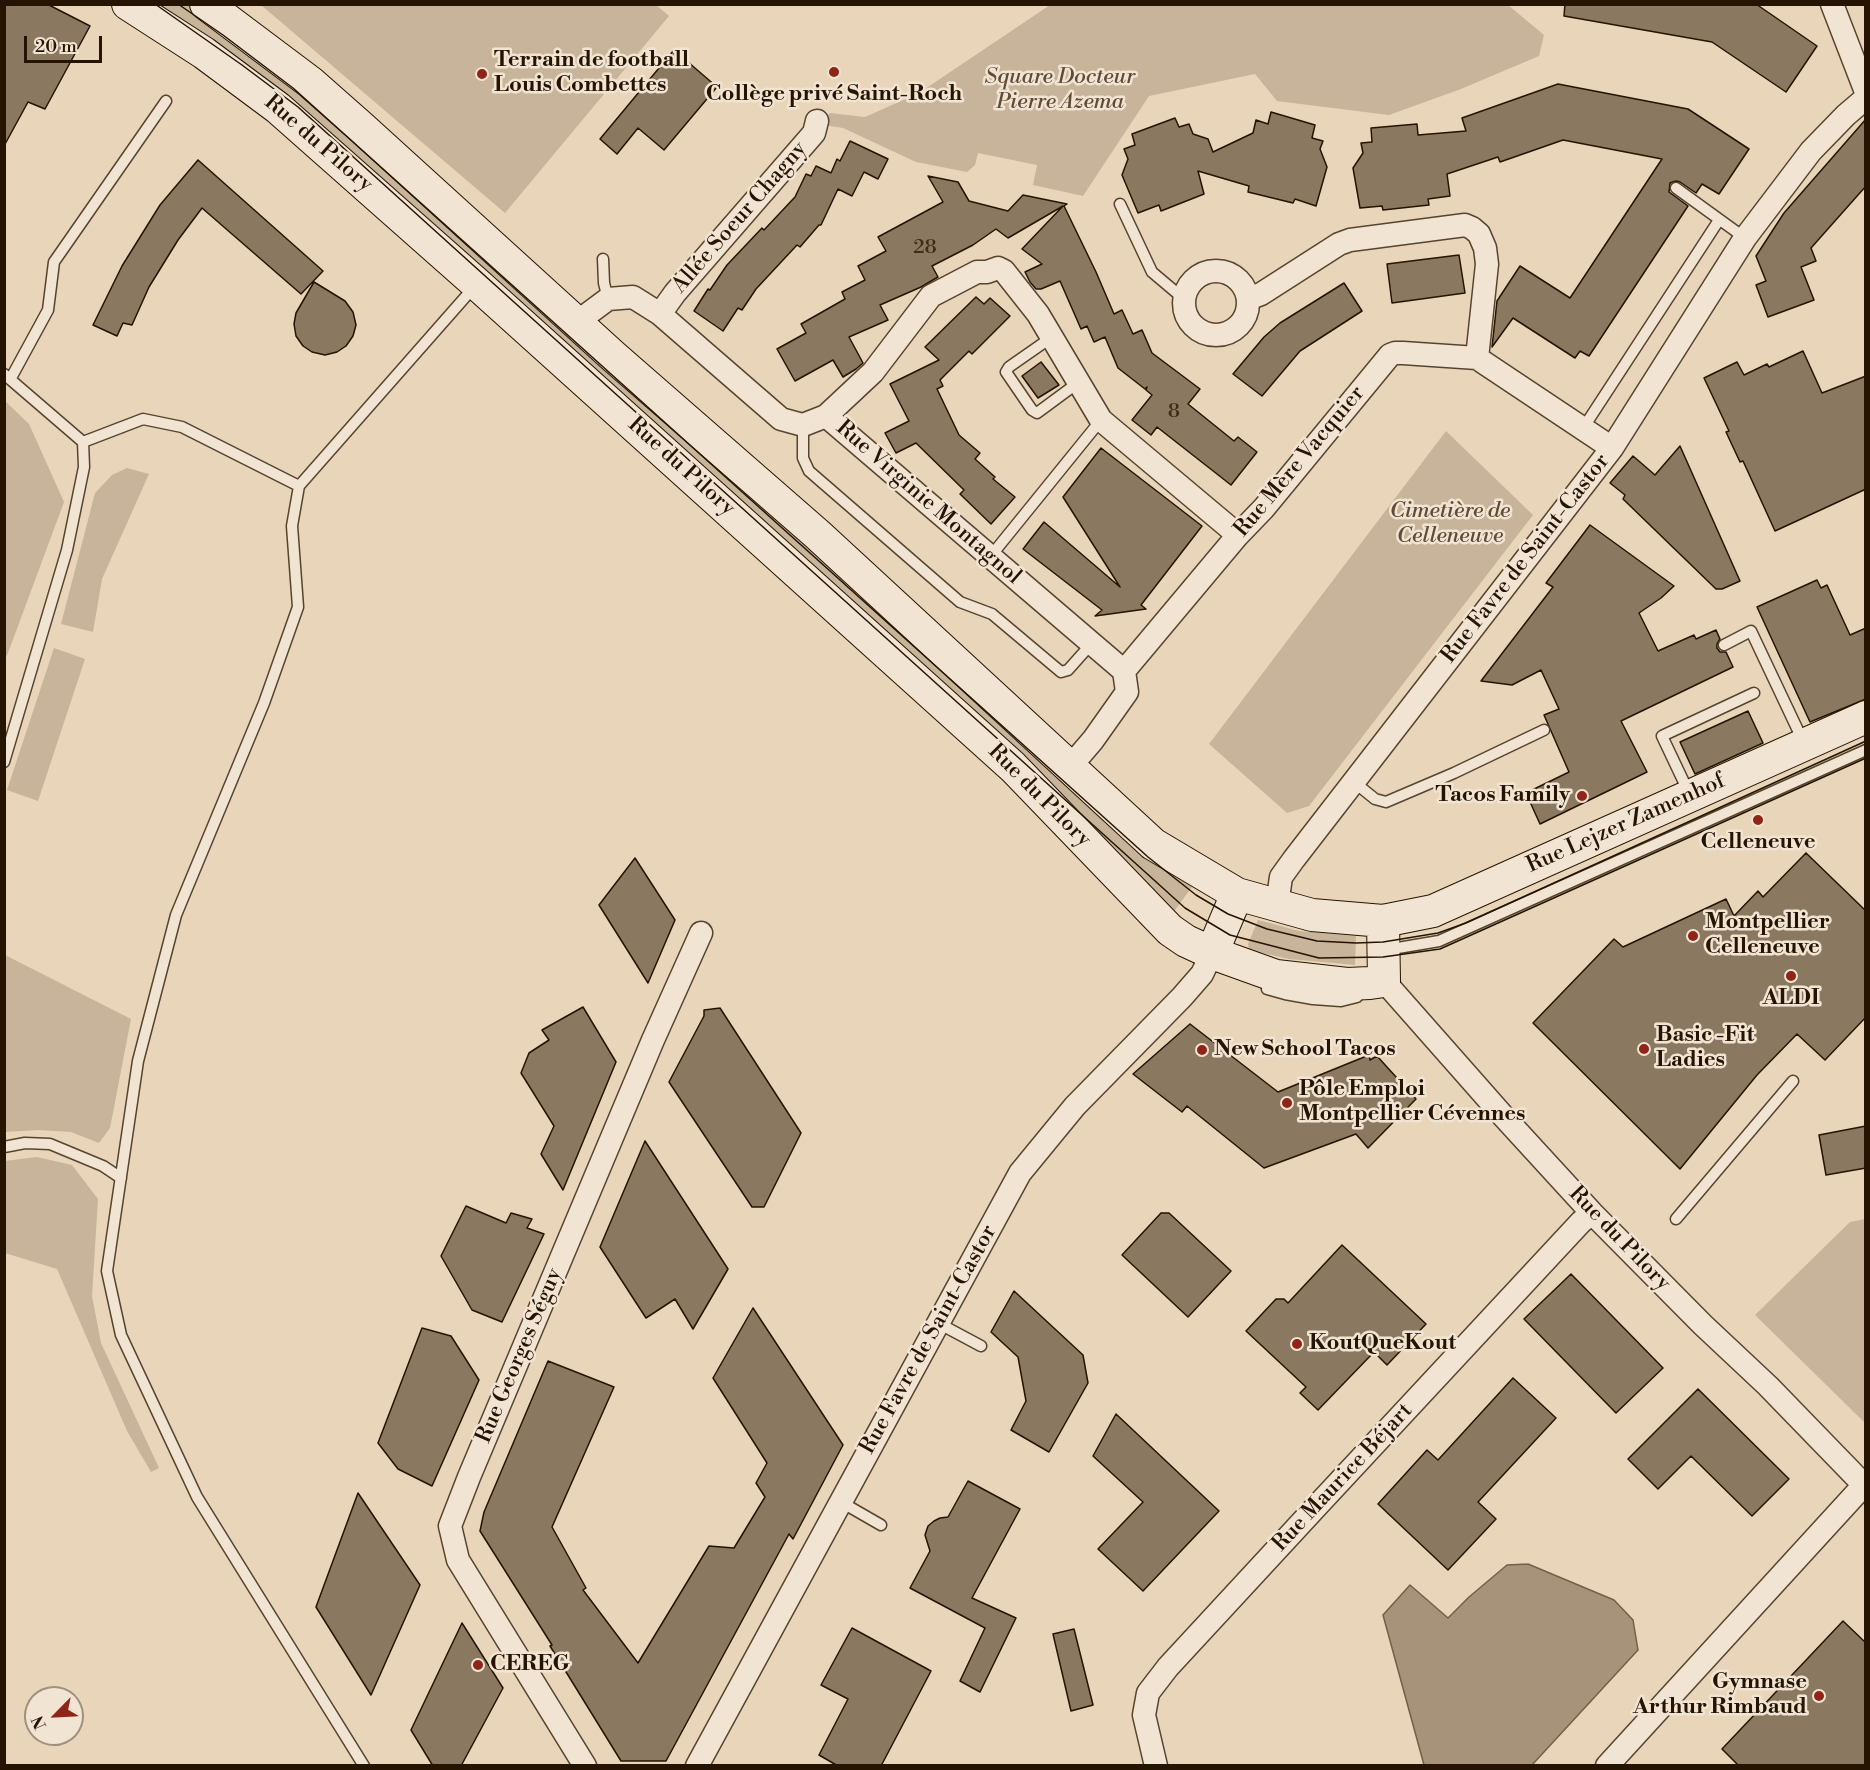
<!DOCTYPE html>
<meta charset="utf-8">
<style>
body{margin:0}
#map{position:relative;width:1870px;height:1770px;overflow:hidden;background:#e9d5b9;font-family:"Libre Bodoni",serif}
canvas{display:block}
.frame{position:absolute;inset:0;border:6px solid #251401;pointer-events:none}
.north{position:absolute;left:24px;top:1686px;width:60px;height:60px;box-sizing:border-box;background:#f1e4d2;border:2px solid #9f917e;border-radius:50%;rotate:246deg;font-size:16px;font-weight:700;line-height:24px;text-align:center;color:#251401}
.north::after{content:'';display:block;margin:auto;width:21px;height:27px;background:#8f2418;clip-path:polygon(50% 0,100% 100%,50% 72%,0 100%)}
.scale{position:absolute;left:24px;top:36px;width:78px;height:27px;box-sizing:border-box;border:3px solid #251401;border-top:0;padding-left:8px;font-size:18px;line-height:21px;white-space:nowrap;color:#251401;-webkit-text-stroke:4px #f1e4d2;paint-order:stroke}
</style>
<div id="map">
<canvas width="1870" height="1770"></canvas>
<div class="frame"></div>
<div class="north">N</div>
<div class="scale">20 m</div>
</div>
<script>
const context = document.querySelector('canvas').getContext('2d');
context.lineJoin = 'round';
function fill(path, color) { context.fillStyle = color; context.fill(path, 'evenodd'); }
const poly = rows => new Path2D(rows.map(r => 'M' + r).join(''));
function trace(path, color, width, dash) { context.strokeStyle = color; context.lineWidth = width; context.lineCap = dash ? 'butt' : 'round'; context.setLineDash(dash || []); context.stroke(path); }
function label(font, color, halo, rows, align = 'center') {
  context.font = font + ' "Libre Bodoni",serif'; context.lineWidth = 5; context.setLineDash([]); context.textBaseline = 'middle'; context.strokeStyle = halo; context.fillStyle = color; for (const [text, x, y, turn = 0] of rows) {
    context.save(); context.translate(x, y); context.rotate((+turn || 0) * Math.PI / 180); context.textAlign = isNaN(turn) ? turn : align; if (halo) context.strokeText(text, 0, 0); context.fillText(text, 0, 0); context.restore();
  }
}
const green = poly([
 [655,4,669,16,505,213,261,5],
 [144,5,194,5,258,50,1199,877,1173,913],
 [1050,5,1508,5,1544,35,1539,56,1461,89,1389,115,1277,101,1255,74,1149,96,1083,196,1033,185,1037,165,978,153,975,165,967,172,916,162,843,128,824,125,823,120,830,113,865,117,919,93],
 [5,401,29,424,64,502,8,653,5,659],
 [1446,431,1533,515,1309,806,1287,813,1209,744],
 [127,468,149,474,102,579,93,632,61,624,95,493,112,475],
 [54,648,85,659,38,801,7,790],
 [1258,920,1299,931,1356,936,1355,965,1289,959,1249,950,1248,944],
 [5,955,131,1019,110,1128,99,1143,71,1132,38,1130,5,1132],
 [37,1157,72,1165,98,1199,92,1296,101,1343,159,1468,151,1472,127,1431,57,1269,5,1253,5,1161],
 [1865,1219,1866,1219,1865,1423,1755,1315,1850,1222]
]);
const water = poly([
 [1528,1564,1614,1600,1633,1620,1638,1650,1532,1765,1424,1765,1383,1615,1410,1585,1448,1618,1469,1597,1507,1565,1528,1564]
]);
const building = poly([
 [4,4,47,4,90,26,45,109,28,102,4,146,4,4],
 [1565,4,1756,4,1817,46,1786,92,1712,42,1564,16,1565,4],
 [674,50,717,87,664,150,638,128,617,154,600,139,674,50],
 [1558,84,1688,109,1749,149,1719,194,1702,184,1696,193,1680,182,1676,181,1670,183,1669,192,1688,206,1589,356,1580,351,1575,358,1513,318,1492,347,1497,301,1520,266,1570,298,1662,159,1563,140,1500,162,1498,157,1447,174,1450,196,1428,199,1429,205,1383,210,1382,206,1360,208,1353,168,1363,153,1361,143,1372,142,1371,128,1417,124,1418,135,1466,131,1462,118,1558,84],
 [1271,112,1315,125,1312,138,1323,141,1320,149,1327,167,1316,206,1295,199,1293,203,1248,192,1249,186,1198,171,1204,194,1161,211,1159,205,1138,213,1122,175,1128,159,1124,149,1135,145,1132,134,1175,118,1179,127,1189,124,1193,134,1208,139,1213,152,1253,133,1256,120,1268,124,1271,112],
 [1866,119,1866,186,1811,248,1816,261,1801,267,1814,300,1768,317,1756,285,1766,281,1756,256,1784,213,1866,119],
 [850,141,888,159,878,179,864,172,852,196,838,189,821,225,819,225,800,247,797,245,756,289,742,310,738,308,723,331,694,311,708,289,710,290,727,265,762,228,764,230,795,197,806,174,811,176,816,166,831,173,837,159,840,161,850,141],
 [198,160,323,271,301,294,202,208,178,240,149,287,132,325,123,323,117,336,93,325,122,266,160,205,198,160],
 [928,176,958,182,969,201,1008,211,1023,195,1067,204,1064,206,1096,272,1114,314,1122,310,1133,334,1142,330,1152,353,1200,389,1188,404,1234,441,1238,437,1257,452,1231,485,1157,427,1151,435,1132,420,1152,395,1146,390,1147,387,1145,389,1118,368,1105,337,1094,342,1087,326,1081,329,1060,281,1041,289,1036,289,1030,282,1025,272,1042,264,1022,249,1063,206,1008,238,996,229,973,245,932,266,938,277,921,287,880,305,888,320,849,337,863,363,856,369,843,377,833,360,795,381,777,349,806,333,801,324,845,299,842,292,865,280,858,266,886,251,878,237,943,202,928,176],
 [1459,255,1465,293,1392,303,1387,264,1459,255],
 [314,282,345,301,353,312,356,325,353,336,346,346,337,352,325,355,312,352,303,346,296,336,294,324,296,313,314,282],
 [1344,283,1362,311,1300,351,1262,396,1233,374,1264,337,1280,323,1344,283],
 [976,297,984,304,990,298,1010,316,972,354,969,351,940,380,943,386,937,389,959,435,980,453,975,459,995,477,993,479,1015,497,991,524,960,494,964,490,916,443,896,453,885,433,909,421,890,384,939,360,925,347,976,297],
 [1803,351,1822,393,1866,376,1866,489,1775,531,1743,461,1740,462,1726,432,1729,431,1704,378,1737,362,1744,375,1767,364,1769,367,1803,351],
 [1041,362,1059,385,1038,398,1022,376,1041,362],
 [1680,446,1740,581,1722,589,1716,589,1623,499,1625,495,1610,483,1633,456,1655,475,1680,446],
 [1101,448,1202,526,1141,605,1146,609,1095,616,1102,610,1023,549,1044,522,1120,587,1063,497,1101,448],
 [1590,525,1674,586,1661,598,1639,613,1658,651,1694,635,1696,639,1716,630,1720,639,1717,644,1717,648,1720,652,1726,652,1733,667,1621,721,1647,772,1540,824,1526,793,1569,772,1544,715,1559,709,1541,670,1512,685,1481,681,1553,587,1546,583,1590,525],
 [1817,580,1821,588,1827,585,1850,635,1866,628,1866,699,1810,722,1757,607,1817,580],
 [1748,711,1763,743,1695,774,1680,742,1748,711],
 [1806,853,1866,911,1866,1017,1825,1060,1797,1034,1757,1075,1680,1169,1533,1023,1614,939,1623,947,1726,899,1734,916,1758,891,1763,897,1806,853],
 [635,858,675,920,648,983,599,905,635,858],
 [583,1007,616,1062,563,1190,541,1154,554,1126,521,1073,529,1053,549,1040,542,1030,583,1007],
 [720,1008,801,1133,764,1207,752,1207,669,1082,704,1016,704,1010,720,1008],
 [1190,1024,1278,1092,1369,1055,1370,1060,1377,1056,1416,1099,1368,1148,1356,1134,1264,1168,1187,1106,1182,1112,1133,1074,1190,1024],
 [1866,1126,1866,1168,1826,1175,1819,1135,1866,1126],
 [645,1141,728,1269,693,1329,675,1299,646,1318,600,1247,645,1141],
 [466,1206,506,1223,511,1213,532,1219,527,1228,544,1234,502,1322,472,1310,441,1256,466,1206],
 [1161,1213,1169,1213,1231,1271,1188,1317,1122,1255,1161,1213],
 [1342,1245,1426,1324,1387,1365,1374,1352,1318,1410,1300,1393,1306,1387,1246,1331,1276,1299,1284,1299,1288,1303,1342,1245],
 [1571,1274,1663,1368,1616,1413,1524,1319,1571,1274],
 [1014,1291,1083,1355,1088,1383,1049,1452,1011,1430,1026,1401,1018,1357,991,1332,1014,1291],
 [753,1308,843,1445,793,1539,789,1534,666,1761,621,1761,550,1646,552,1645,480,1531,484,1512,548,1361,614,1387,552,1527,586,1588,583,1590,638,1663,709,1546,734,1548,765,1497,756,1483,767,1463,713,1378,753,1308],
 [422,1328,451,1336,479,1380,432,1486,398,1469,378,1443,422,1328],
 [1513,1378,1556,1418,1478,1502,1496,1519,1448,1570,1378,1504,1427,1450,1438,1460,1513,1378],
 [1698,1389,1789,1479,1752,1516,1691,1456,1658,1489,1628,1459,1698,1389],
 [1116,1414,1219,1511,1143,1591,1098,1549,1143,1502,1093,1456,1116,1414],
 [968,1481,1020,1509,972,1598,1016,1618,980,1692,960,1681,985,1628,910,1588,930,1551,925,1535,928,1526,934,1521,940,1518,948,1517,968,1481],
 [358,1493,420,1585,371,1695,316,1607,358,1493],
 [1843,1621,1866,1643,1866,1766,1739,1766,1722,1749,1843,1621],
 [462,1623,503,1688,461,1766,433,1766,411,1730,462,1623],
 [852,1628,931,1671,881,1766,838,1766,819,1755,848,1699,821,1685,852,1628],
 [1074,1629,1093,1705,1071,1711,1053,1634,1074,1629]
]);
const lane = poly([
 [1676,188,1745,238],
 [1120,204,1152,272,1184,299],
 [603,259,604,283,608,299],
 [1052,337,1009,367,1006,372,1032,410,1037,413,1079,382],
 [4,374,83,442],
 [11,378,48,310,54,262,166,101],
 [803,425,803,458,809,471,960,602,992,614,1061,672,1068,670,1092,643],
 [1582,430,1719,220],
 [990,557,1101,420],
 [1724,645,1751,631,1803,741],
 [4,762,67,550,84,467,83,442,143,419,182,427,299,486],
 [1354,782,1375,799,1386,802,1454,773,1544,730],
 [1689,793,1662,736,1754,693],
 [1386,950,1439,941,1866,750],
 [1267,989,1285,994,1313,999,1341,1001,1357,997],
 [4,1147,25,1143,50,1144,103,1166,121,1178],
 [1676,1219,1793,1081],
 [938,1323,981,1346],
 [841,1502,881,1525],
 [364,1766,197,1497,121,1335,107,1271,138,1061,176,915,264,703,298,607,292,526,299,486,475,286]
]);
const street = poly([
 [1832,4,1866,92],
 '1184 303a32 32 0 1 1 64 0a32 32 0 1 1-64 0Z',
 [1248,299,1261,294,1339,244,1350,240,1465,225,1472,228,1479,234,1485,248,1487,264,1477,358],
 [660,314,675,293,814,133,817,121],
 [577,322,608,299,633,297,660,314,781,419,803,425,826,416,1124,671],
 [826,416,873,372,931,296,977,272,987,272,998,268,1004,271,1038,314,1101,420,1238,535],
 [1069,768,1093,740,1127,692,1124,671,1238,535,1264,508,1390,355,1395,353,1403,353,1477,358,1612,448],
 [1277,905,1281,877,1294,859,1612,448,1745,238,1811,151,1846,115,1866,98],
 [1384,981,1504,1117,1592,1213,1703,1325,1768,1386,1866,1487],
 [585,1766,458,1560,450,1526,469,1477,653,1040,701,933],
 [697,1766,1020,1173,1075,1106,1182,997,1202,974,1212,953],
 [1156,1766,1144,1715,1148,1693,1168,1667,1315,1508,1581,1222,1592,1213],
 [1607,1766,1864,1485]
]);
const secondary = poly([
 [128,4,204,53,278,108,477,284,1013,767,1170,930,1186,941,1212,953,1276,976,1347,984,1370,983,1384,981,1383,921],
 [206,4,310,82,361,127,613,356,817,534,1153,844,1237,894,1312,915,1383,921,1433,911,1866,717],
 [1212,953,1237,894]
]);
const tram = poly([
 [155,4,242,65,298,107,1144,871,1185,908,1230,935,1319,958,1383,957,1440,949,1866,758],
 [178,4,223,35,293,88,1148,857,1196,895,1228,914,1267,929,1317,941,1356,943,1383,942,1438,933,1466,923,1866,741]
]);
const markers = [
 [834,72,6,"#8f2418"],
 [482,74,6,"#8f2418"],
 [1582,796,6,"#8f2418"],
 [1758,820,6,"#8f2418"],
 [1693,936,6,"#8f2418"],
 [1791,976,6,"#8f2418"],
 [1644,1049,6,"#8f2418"],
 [1202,1050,6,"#8f2418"],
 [1287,1103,6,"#8f2418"],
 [1297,1344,6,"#8f2418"],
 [478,1665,6,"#8f2418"],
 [1819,1696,6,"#8f2418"]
];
const numberNames = [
 ["28",925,248],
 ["8",1174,412]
];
const poiNames = [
 ["Terrain de football",494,61],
 ["Louis Combettes",494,86],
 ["Collège privé Saint-Roch",834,95,"center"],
 ["Tacos Family",1570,796,"right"],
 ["Celleneuve",1758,843,"center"],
 ["Montpellier",1705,923],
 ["Celleneuve",1705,948],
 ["ALDI",1791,999,"center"],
 ["Basic -Fit",1656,1036],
 ["Ladies",1656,1061],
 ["New School Tacos",1214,1050],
 ["Pôle Emploi",1299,1090],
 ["Montpellier Cévennes",1299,1115],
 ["KoutQueKout",1309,1344],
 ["CEREG",490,1665],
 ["Gymnase",1807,1683,"right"],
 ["Arthur Rimbaud",1807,1708,"right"]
];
const parkNames = [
 ["Square Docteur",1060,78],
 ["Pierre Azema",1060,103],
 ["Cimetière de",1450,512],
 ["Celleneuve",1450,537]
];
const streetNames = [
 ["Rue du Pilory",318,144,41],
 ["Allée Soeur Chagny",740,218,-49],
 ["Rue Mère Vacquier",1300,462,-50],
 ["Rue du Pilory",681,467,42],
 ["Rue Virginie Montagnol",928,503,41],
 ["Rue Favre de Saint-Castor",1526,559,-52],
 ["Rue du Pilory",1039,796,45],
 ["Rue Lejzer Zamenhof",1626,824,-24],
 ["Rue du Pilory",1619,1239,46],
 ["Rue Favre de Saint-Castor",929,1340,-61],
 ["Rue Georges Séguy",520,1356,-67],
 ["Rue Maurice Béjart",1343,1478,-47]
];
fill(green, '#c8b49a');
fill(water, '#a6937a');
trace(water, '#72604a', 1.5);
fill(building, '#8b7861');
trace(building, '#251401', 1.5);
trace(lane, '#56442f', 13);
trace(street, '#56442f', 25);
trace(secondary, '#251401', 34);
trace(lane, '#f1e4d2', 10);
trace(street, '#f1e4d2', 22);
trace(secondary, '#f1e4d2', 32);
trace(tram, '#251401', 1.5);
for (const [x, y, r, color] of markers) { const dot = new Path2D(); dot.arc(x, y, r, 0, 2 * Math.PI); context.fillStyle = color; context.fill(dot); trace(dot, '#f1e4d2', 2); }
label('20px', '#3e2d19', null, numberNames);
label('bold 22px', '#251401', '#f1e4d2', poiNames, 'left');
label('italic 22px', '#5e4c37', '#f1e4d2', parkNames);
label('22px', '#251401', '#f1e4d2', streetNames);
</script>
